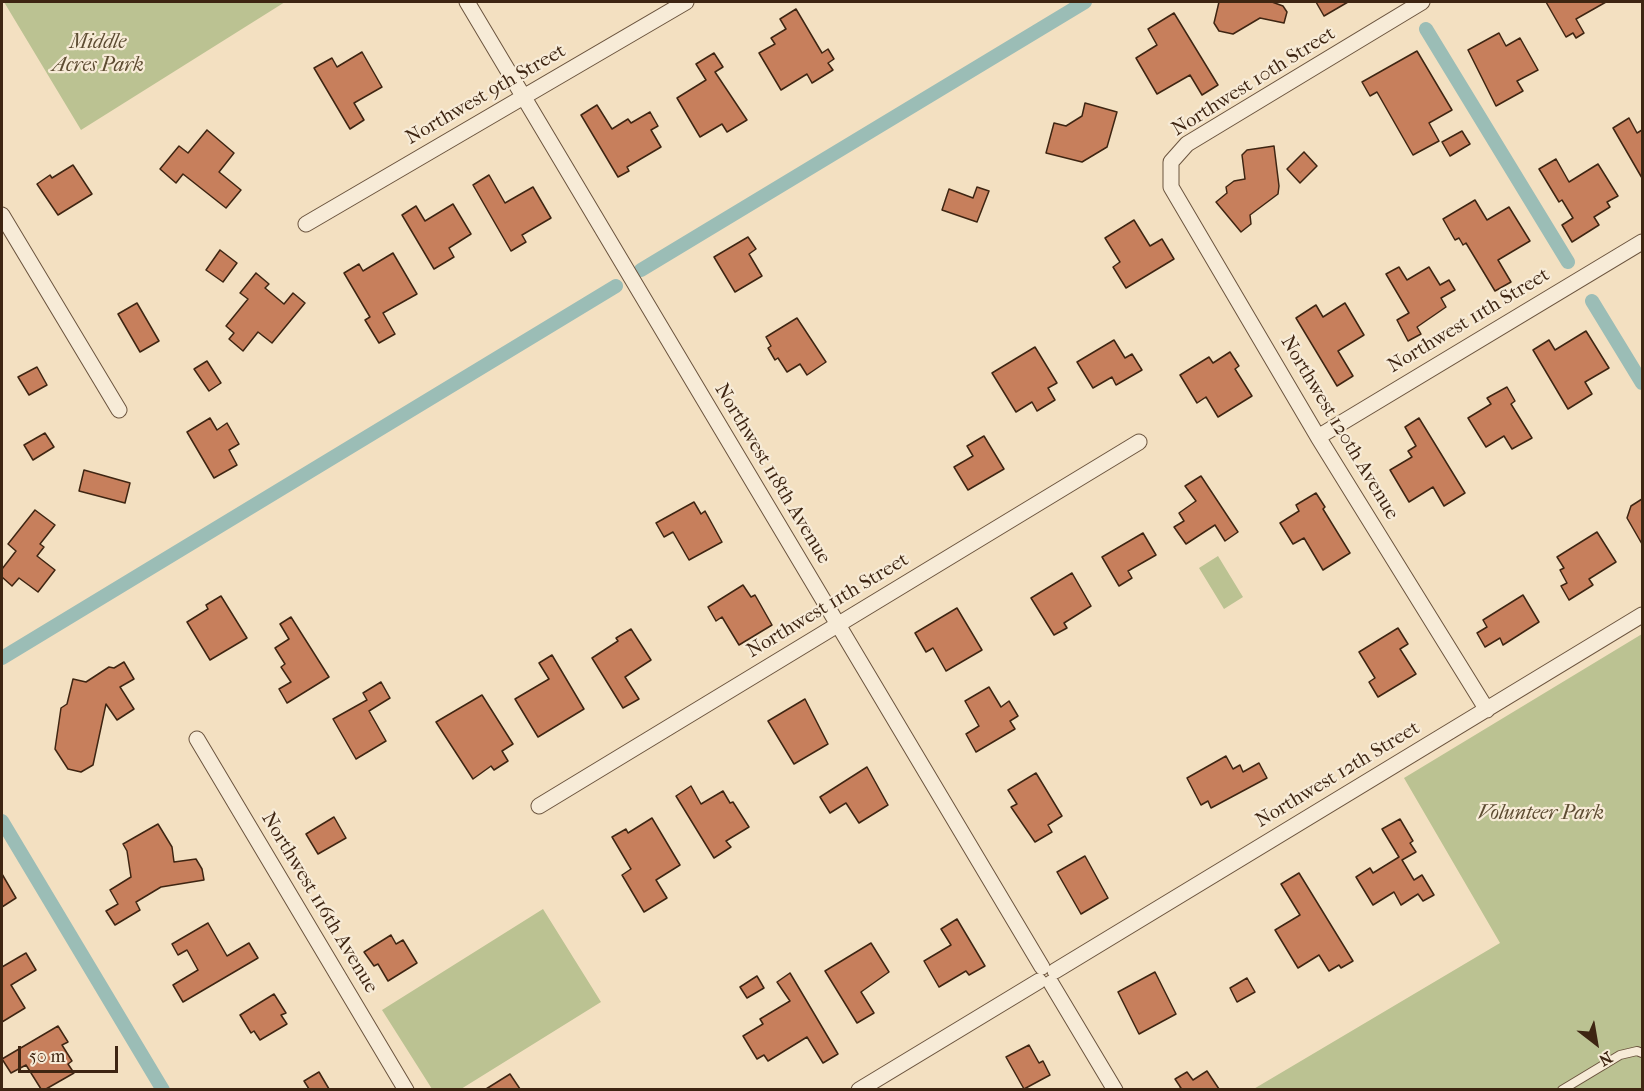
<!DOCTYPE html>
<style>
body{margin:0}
#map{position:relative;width:1644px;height:1091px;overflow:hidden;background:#f3e0c1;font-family:"IM FELL French Canon",serif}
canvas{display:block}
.frame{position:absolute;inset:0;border:3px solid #3e2512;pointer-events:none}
.north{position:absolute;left:1566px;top:1013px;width:60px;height:60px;-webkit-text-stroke:4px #f7ebd7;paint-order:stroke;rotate:149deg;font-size:16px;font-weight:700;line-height:24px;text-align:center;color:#3e2512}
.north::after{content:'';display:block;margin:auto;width:21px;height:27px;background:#3e2512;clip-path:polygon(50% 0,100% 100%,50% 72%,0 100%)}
.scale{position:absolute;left:18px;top:1046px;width:100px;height:27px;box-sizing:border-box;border:3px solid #3e2512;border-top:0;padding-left:8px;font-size:18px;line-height:21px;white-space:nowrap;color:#3e2512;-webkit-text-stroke:4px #f7ebd7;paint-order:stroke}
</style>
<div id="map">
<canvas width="1644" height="1091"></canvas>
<div class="frame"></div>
<div class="north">N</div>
<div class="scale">50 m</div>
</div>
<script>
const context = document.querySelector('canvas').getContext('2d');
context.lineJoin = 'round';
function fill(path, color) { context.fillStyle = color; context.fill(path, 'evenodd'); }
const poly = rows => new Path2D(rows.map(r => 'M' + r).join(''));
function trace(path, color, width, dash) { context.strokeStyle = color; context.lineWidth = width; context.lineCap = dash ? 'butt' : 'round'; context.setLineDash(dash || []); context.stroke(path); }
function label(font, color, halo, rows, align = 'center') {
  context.font = font + ' "IM FELL French Canon",serif'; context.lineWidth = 4.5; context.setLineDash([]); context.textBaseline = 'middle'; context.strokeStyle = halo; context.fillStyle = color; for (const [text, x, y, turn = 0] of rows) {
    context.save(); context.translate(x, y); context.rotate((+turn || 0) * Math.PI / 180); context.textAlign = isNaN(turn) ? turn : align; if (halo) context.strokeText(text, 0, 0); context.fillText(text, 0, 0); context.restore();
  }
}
const green = poly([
 [4,2,285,2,81,130],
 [1218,556,1243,597,1224,609,1199,568],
 [1642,634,1642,1089,1252,1090,1500,943,1404,778],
 [543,909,601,1002,461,1089,432,1089,382,1010]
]);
const canal = poly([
 [1426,29,1568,262],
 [641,270,1085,2],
 [1592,301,1642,383],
 [2,658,616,286],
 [2,821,163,1090]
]);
const building = poly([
 [1219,2,1272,2,1283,6,1287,12,1284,23,1260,18,1233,34,1219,31,1214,23,1219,2],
 [1316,2,1348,2,1324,16,1316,2],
 [1546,2,1606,2,1576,19,1584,33,1576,38,1573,33,1566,37,1546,2],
 [796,9,822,53,828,49,834,59,828,63,833,70,812,83,807,74,781,90,759,53,775,44,771,38,786,29,780,19,796,9],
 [1174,13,1218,85,1202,95,1190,75,1157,94,1136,58,1157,45,1148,29,1174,13],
 [1499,33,1506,46,1520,38,1538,70,1517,81,1523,91,1496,106,1468,50,1499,33],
 [1417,51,1452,110,1429,123,1439,141,1413,155,1377,92,1370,96,1362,82,1417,51],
 [362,52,382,87,354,103,364,120,350,129,314,68,332,58,337,67,362,52],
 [714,53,723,67,715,72,747,120,727,132,722,124,700,137,677,98,706,80,696,64,714,53],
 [1085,103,1117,112,1107,147,1082,162,1046,153,1054,123,1066,126,1082,116,1085,103],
 [597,105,612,129,628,119,631,123,650,112,658,126,651,130,661,147,627,167,629,171,618,177,581,115,597,105],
 [1629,118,1637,133,1642,130,1642,178,1613,128,1629,118],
 [207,130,234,153,219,172,241,190,226,208,183,174,176,183,160,169,179,146,188,153,207,130],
 [1462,131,1470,144,1450,156,1442,142,1462,131],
 [1274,146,1279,186,1278,194,1250,215,1251,224,1241,232,1216,202,1227,193,1226,187,1234,181,1245,179,1242,155,1247,150,1274,146],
 [1304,152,1317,166,1300,183,1287,169,1304,152],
 [1556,159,1569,182,1598,164,1618,196,1607,202,1610,207,1594,217,1599,225,1572,242,1562,225,1573,218,1562,200,1559,202,1539,169,1556,159],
 [73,165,92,194,58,215,37,184,50,175,52,178,73,165],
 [489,175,505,203,533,187,551,218,522,235,526,242,511,251,473,185,489,175],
 [977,187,989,191,977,222,942,210,949,189,973,198,977,187],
 [1475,200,1487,220,1509,207,1530,241,1498,260,1511,282,1495,291,1466,243,1463,245,1459,238,1455,240,1443,219,1475,200],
 [453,204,471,234,449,248,454,257,434,269,402,215,416,206,425,221,453,204],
 [1134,220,1150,246,1162,239,1174,259,1126,288,1113,267,1120,262,1105,238,1134,220],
 [748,237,756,249,749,254,762,276,735,292,714,257,748,237],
 [220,250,237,263,223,282,206,270,220,250],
 [393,253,417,294,383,313,395,334,379,343,365,320,370,317,344,273,359,264,363,271,393,253],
 [1399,267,1407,280,1429,267,1440,285,1449,280,1455,290,1441,298,1446,307,1417,327,1421,334,1408,341,1397,320,1409,313,1386,274,1399,267],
 [256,273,269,284,265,288,284,304,293,293,305,303,272,343,258,332,243,351,229,339,234,333,226,326,248,299,240,293,256,273],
 [137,303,159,341,140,352,118,314,137,303],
 [1345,303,1364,335,1338,351,1353,376,1337,386,1296,318,1316,305,1323,317,1345,303],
 [797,318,826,362,807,375,800,364,787,372,778,358,775,360,768,348,771,346,766,337,797,318],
 [1586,331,1609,368,1585,382,1592,394,1568,409,1533,350,1549,340,1555,350,1586,331],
 [1114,340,1125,358,1132,354,1142,370,1116,385,1112,377,1093,388,1077,362,1114,340],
 [1035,347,1057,383,1048,388,1055,400,1037,411,1032,402,1016,412,992,373,1035,347],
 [1230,352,1239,366,1235,369,1252,396,1218,417,1206,397,1197,403,1180,375,1209,357,1213,363,1230,352],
 [207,361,221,383,209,391,194,369,207,361],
 [37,367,47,385,29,395,18,377,37,367],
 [1507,387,1515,401,1511,404,1532,438,1512,449,1504,436,1486,447,1468,418,1491,404,1487,398,1507,387],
 [210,418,217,430,227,423,239,444,229,450,237,465,214,478,187,432,210,418],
 [1419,418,1465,493,1444,506,1433,487,1409,502,1390,470,1412,457,1408,451,1416,446,1405,427,1419,418],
 [45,433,54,447,33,460,24,445,45,433],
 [984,436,1004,469,968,490,954,467,973,456,967,446,984,436],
 [84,470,130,483,125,503,79,491,84,470],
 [1201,476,1238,532,1225,541,1215,525,1186,544,1174,527,1184,521,1179,513,1196,501,1185,486,1201,476],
 [1316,493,1325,507,1323,509,1350,553,1323,570,1304,538,1293,544,1280,523,1299,511,1296,505,1316,493],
 [1642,499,1642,544,1627,518,1631,506,1642,499],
 [694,502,701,514,705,511,722,542,689,560,673,532,664,537,656,523,694,502],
 [35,510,55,525,40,544,44,547,37,556,55,570,38,592,19,578,12,586,2,577,2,569,16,551,8,544,35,510],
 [1597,532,1616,562,1589,579,1593,585,1569,600,1561,586,1567,583,1560,570,1564,568,1557,557,1597,532],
 [1143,533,1156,555,1128,571,1132,578,1119,586,1102,557,1143,533],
 [1072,573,1091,606,1064,623,1067,628,1054,635,1031,598,1072,573],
 [743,585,751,597,755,595,772,625,739,645,722,617,716,621,708,607,743,585],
 [1523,595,1539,622,1503,645,1500,638,1485,647,1477,633,1487,627,1483,620,1523,595],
 [221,596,247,638,210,660,187,622,208,609,206,605,221,596],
 [957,608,982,650,946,671,933,648,926,652,915,633,957,608],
 [291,617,329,677,287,703,279,689,291,682,281,667,285,664,275,648,289,639,280,624,291,617],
 [1398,628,1408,644,1400,649,1416,674,1378,697,1369,682,1375,678,1359,652,1398,628],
 [631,629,651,660,625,677,639,699,623,708,592,658,618,641,616,638,631,629],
 [552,655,584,709,538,737,515,699,549,679,539,663,552,655],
 [124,662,134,679,120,687,134,709,117,720,106,704,93,765,81,772,68,769,55,749,61,708,67,704,73,679,86,682,109,667,114,668,124,662],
 [381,682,390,698,369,711,386,741,356,759,333,719,367,700,363,693,381,682],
 [989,687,1001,707,1009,701,1018,716,1010,721,1015,729,976,752,966,734,979,726,965,701,989,687],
 [482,695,513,744,502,751,508,761,494,770,491,766,473,779,436,722,482,695],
 [805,699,828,744,794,764,768,721,805,699],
 [1226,756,1233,769,1240,765,1243,772,1259,763,1267,778,1211,808,1208,801,1201,805,1187,778,1226,756],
 [867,767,888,805,859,823,846,803,830,813,820,797,867,767],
 [1036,773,1062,816,1048,825,1052,832,1035,842,1011,807,1017,804,1008,790,1036,773],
 [691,786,701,804,723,791,730,803,733,802,749,827,726,841,731,847,714,858,676,796,691,786],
 [334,817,346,838,318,854,306,834,334,817],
 [652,818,680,865,656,880,667,898,644,912,622,875,631,869,612,837,626,829,628,833,652,818],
 [1400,819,1413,841,1410,843,1416,852,1402,860,1414,880,1422,875,1434,895,1423,901,1418,894,1401,905,1394,892,1373,905,1356,877,1370,868,1373,873,1399,857,1382,829,1400,819],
 [158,824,172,847,174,862,196,859,202,869,204,880,161,887,136,902,140,910,115,925,106,911,118,904,110,890,131,877,127,851,123,844,158,824],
 [1085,856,1108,898,1081,914,1057,872,1085,856],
 [1299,873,1353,961,1341,968,1339,965,1329,971,1319,955,1298,968,1275,930,1300,915,1281,884,1299,873],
 [2,874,16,898,2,907,2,874],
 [957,919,985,966,969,975,966,971,939,987,924,961,951,945,941,929,957,919],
 [208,923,227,956,249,943,258,958,183,1002,173,985,198,970,187,950,178,955,172,944,208,923],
 [391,935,396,944,403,940,417,963,388,981,378,964,374,966,364,952,391,935],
 [871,943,889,972,861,992,874,1013,857,1023,825,971,871,943],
 [26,953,36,970,11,985,25,1008,2,1022,2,967,26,953],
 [1155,972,1176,1014,1139,1034,1118,992,1155,972],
 [790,973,838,1054,823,1063,807,1037,768,1061,764,1055,757,1059,743,1036,763,1024,760,1019,790,1001,777,982,790,973],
 [757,976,764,988,747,998,740,987,757,976],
 [1247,978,1255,992,1237,1002,1230,988,1247,978],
 [274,994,286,1013,281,1015,287,1024,260,1040,254,1031,251,1033,240,1015,274,994],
 [58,1026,68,1042,62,1045,72,1061,68,1064,74,1073,46,1089,41,1089,26,1065,11,1073,2,1059,58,1026],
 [1029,1045,1039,1063,1043,1061,1050,1075,1024,1089,1006,1057,1029,1045],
 [1207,1071,1219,1089,1178,1089,1181,1088,1175,1079,1187,1072,1193,1080,1207,1071],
 [319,1072,329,1089,309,1089,304,1081,319,1072],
 [510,1074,520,1089,486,1089,510,1074]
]);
const service = poly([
 [1562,1090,1620,1055,1637,1051,1642,1053]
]);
const minor = poly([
 [467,2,1042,967],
 [1422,2,1187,144,1171,162,1171,187,1318,437,1487,710],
 [2,215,119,410],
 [306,224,686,2],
 [1318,437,1642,242],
 [197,739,406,1090],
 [539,806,1139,442],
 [1055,971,1642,615],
 [1051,983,1115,1090],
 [859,1090,1039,981]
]);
const parkNames = [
 ["Middle",98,43],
 ["Acres Park",98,66],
 ["Volunteer Park",1541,814]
];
const streetNames = [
 ["Northwest 10th Street",1254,82,-32],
 ["Northwest 9th Street",486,95,-30],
 ["Northwest 11th Street",1469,321,-31],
 ["Northwest 120th Avenue",1339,428,59],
 ["Northwest 118th Avenue",772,474,59],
 ["Northwest 11th Street",828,606,-31],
 ["Northwest 12th Street",1338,775,-31],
 ["Northwest 116th Avenue",319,903,59]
];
fill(green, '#bbc292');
trace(canal, '#9bbdb6', 14);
fill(building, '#c77f5c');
trace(building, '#3e2512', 1.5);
trace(service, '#6b543e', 10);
trace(minor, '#6b543e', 17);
trace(service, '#f7ebd7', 8);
trace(minor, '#f7ebd7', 15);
label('italic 20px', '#5d4c32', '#f7ebd7', parkNames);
label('20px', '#3e2512', '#f7ebd7', streetNames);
</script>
